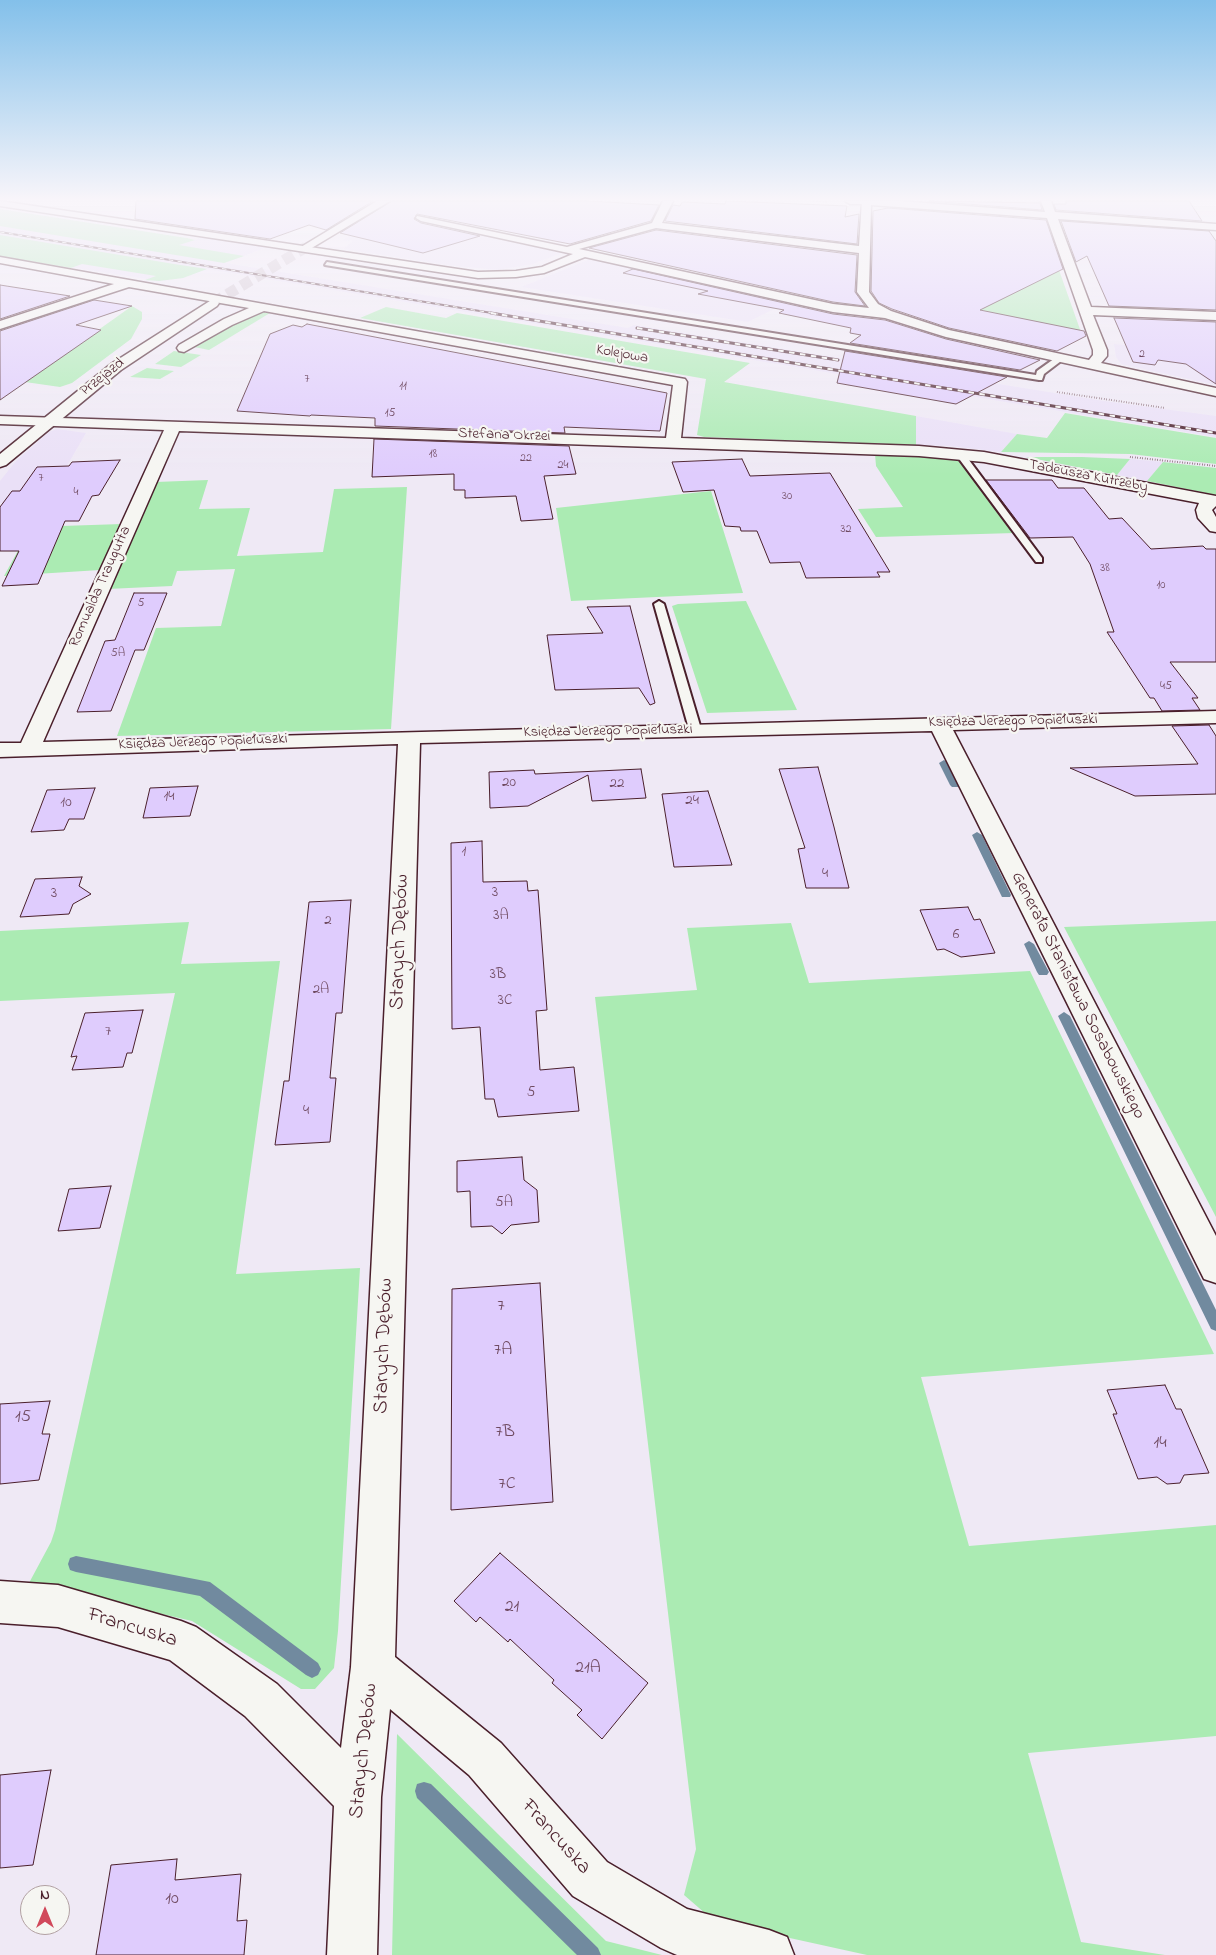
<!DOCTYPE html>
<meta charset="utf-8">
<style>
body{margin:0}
#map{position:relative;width:1216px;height:1955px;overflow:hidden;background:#efe9f5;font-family:"Indie Flower",sans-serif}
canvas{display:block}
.north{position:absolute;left:20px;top:1885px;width:50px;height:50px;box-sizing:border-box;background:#f6f6f2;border:1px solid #b1a0a2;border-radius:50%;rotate:0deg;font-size:14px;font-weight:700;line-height:20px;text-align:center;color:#4a1f2b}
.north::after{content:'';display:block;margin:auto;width:18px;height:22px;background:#d1495b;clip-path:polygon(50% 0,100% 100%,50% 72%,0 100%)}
</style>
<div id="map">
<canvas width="1216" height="1955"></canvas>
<div class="north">N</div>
</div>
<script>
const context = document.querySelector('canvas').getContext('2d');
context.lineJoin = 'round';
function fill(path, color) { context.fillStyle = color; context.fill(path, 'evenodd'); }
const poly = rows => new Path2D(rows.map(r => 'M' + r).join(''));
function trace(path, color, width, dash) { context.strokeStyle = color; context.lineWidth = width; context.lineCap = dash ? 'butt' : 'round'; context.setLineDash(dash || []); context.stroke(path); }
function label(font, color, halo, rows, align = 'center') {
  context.font = font + ' "Indie Flower",sans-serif'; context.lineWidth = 4.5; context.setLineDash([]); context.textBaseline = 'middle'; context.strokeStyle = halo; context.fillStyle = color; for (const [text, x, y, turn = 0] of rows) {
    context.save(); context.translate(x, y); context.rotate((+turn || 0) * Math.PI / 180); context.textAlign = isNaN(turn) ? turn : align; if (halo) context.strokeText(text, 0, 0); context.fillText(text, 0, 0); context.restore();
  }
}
const built = poly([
 [0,209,194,240,204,237,267,247,226,263,628,328,634,325,1104,401,1216,416,1216,437,207,269,183,278,159,281,0,256],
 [379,218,419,227,430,224,562,253,533,264,497,270,447,265,343,249,353,241,342,240],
 [590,259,788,302,748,322,521,287],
 [1114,344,1216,353,1216,385,1121,364,1116,357],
 [916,416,1017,434,1001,452,950,446,916,445],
 [57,429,86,433,46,502,0,503,0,481,16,461,49,432],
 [1130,459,1163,462,1147,481,1117,475]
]);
const green = poly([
 [0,209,187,238,195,240,179,245,244,256,224,263,0,226],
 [0,235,174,264,207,269,183,278,159,281,145,280,156,276,82,264,71,268,0,256],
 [1059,270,1082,335,944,326],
 [132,306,142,312,142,319,131,339,72,383,60,387,25,382],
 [386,307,446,318,457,313,750,363,724,382,916,416,916,445,704,437,697,435,706,379,360,318],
 [261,312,270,313,209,350,194,347,233,324],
 [174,351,201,355,181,367,155,364],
 [147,368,174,371,160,379,130,377],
 [1065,413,1216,438,1216,464,1130,454,1001,452,1017,434,1047,438],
 [875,454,958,456,1015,533,876,537,858,509,903,507,876,466],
 [1026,457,1082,457,1130,459,1117,475],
 [1163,462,1216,468,1216,495,1147,481],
 [208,480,199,509,250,508,237,556,323,552,334,489,407,487,391,729,117,736,156,628,221,626,235,569,177,571,172,586,107,589,156,482],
 [711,491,743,593,571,601,556,508],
 [122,524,100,570,4,576,31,527],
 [746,601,797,710,707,713,672,606,678,604],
 [1216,921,1216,1217,1064,927],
 [189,922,181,964,280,961,236,1274,360,1268,338,1631,334,1668,315,1689,301,1689,192,1621,29,1583,51,1542,55,1530,175,993,0,1001,0,931],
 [791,923,809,983,1030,971,1214,1354,921,1377,969,1546,1216,1525,1216,1736,1028,1753,1081,1942,1165,1955,867,1955,767,1933,706,1914,684,1895,696,1849,595,997,697,990,687,928],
 [397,1734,606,1941,662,1955,392,1955]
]);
const stream = poly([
 [944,760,949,763,960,785,958,787,952,787,950,785,939,763,944,760],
 [977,832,982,835,1011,895,1010,897,1002,897,1001,895,972,835,977,832],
 [1029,941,1034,944,1049,972,1047,975,1039,975,1037,972,1024,944,1029,941],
 [1064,1012,1070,1016,1216,1310,1216,1331,1211,1329,1058,1016,1064,1012],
 [76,1556,210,1582,318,1663,321,1669,318,1675,312,1678,306,1675,200,1596,76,1572,70,1570,68,1564,70,1558,76,1556],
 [424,1782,431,1784,598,1948,601,1955,577,1955,417,1798,415,1791,417,1784,424,1782]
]);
const building = poly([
 [136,201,373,201,326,230,309,225,270,239,135,219,136,201],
 [392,201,588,201,659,205,651,221,570,244,417,214,414,219,421,223,480,236,423,253,340,233,392,201],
 [726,201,847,206,845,217,859,214,857,244,665,221,673,205,680,206,682,202,725,204,726,201],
 [929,201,1040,203,1042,210,929,201],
 [1066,201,1189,201,1202,221,1056,210,1054,204,1066,204,1066,201],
 [888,208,1046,220,1063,269,980,310,1084,331,1086,336,1057,351,949,328,892,309,879,303,871,291,873,211,888,208],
 [1061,221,1209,231,1216,241,1216,310,1109,306,1087,256,1076,262,1061,221],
 [656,230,857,255,855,292,865,306,833,302,589,248,656,230],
 [633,269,833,314,885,320,946,339,1040,360,1020,370,850,343,861,335,850,333,851,328,779,313,784,310,698,294,708,291,623,273,633,269],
 [0,285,70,296,0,319,0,285],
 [94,300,132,306,76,325,101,330,0,400,0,331,94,300],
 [1114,318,1216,322,1216,384,1186,364,1158,360,1155,365,1133,362,1114,318],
 [307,324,667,393,660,431,564,427,565,433,375,426,375,418,311,415,310,416,237,411,270,334,293,325,302,327,307,324],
 [845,351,1007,377,956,404,837,383,845,351],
 [374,439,569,446,576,474,544,476,553,519,521,521,516,496,465,498,465,490,454,490,454,474,372,477,374,439],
 [742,459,750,476,830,473,890,572,877,572,880,577,806,578,800,562,770,563,757,531,741,531,740,527,725,526,714,490,683,492,672,462,742,459],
 [120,460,99,495,92,496,79,521,65,521,38,584,2,586,19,551,0,551,0,507,12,491,20,491,37,467,69,466,72,462,120,460],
 [986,480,1052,480,1058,488,1084,488,1109,519,1122,518,1151,549,1203,546,1206,549,1216,549,1216,662,1170,662,1198,698,1192,698,1200,710,1162,711,1154,698,1150,698,1107,632,1114,632,1090,564,1073,537,1030,538,986,480],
 [134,593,167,593,144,650,135,650,111,711,77,712,105,641,115,640,134,593],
 [630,606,655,703,650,705,639,688,555,690,547,635,603,633,587,607,630,606],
 [1209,725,1216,736,1216,794,1135,796,1070,768,1198,764,1172,726,1209,725],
 [818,767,834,827,849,888,806,888,798,849,805,848,779,769,818,767],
 [641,769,646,798,592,801,588,775,528,806,490,808,489,772,534,770,535,774,641,769],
 [198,786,190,816,143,818,150,788,198,786],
 [95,788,84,819,69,819,64,830,31,832,47,790,95,788],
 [708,791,732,865,674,867,662,794,708,791],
 [482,841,483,882,527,881,528,891,538,890,547,1010,536,1011,540,1070,574,1067,579,1111,498,1117,494,1099,485,1099,480,1027,452,1029,451,843,482,841],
 [82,877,79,886,91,894,73,904,69,914,20,917,35,879,82,877],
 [351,900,342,1013,336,1013,330,1078,336,1078,330,1142,275,1145,284,1081,289,1081,309,902,351,900],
 [968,907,974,920,980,919,995,953,961,957,944,949,937,950,920,910,968,907],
 [143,1010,132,1053,127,1053,123,1067,72,1070,77,1056,71,1057,85,1013,143,1010],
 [522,1157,524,1180,537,1190,539,1222,511,1225,502,1234,492,1226,471,1227,470,1191,457,1192,457,1161,522,1157],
 [111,1186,100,1228,58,1231,69,1189,111,1186],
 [540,1283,553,1502,451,1510,452,1289,540,1283],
 [1165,1385,1176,1409,1181,1409,1209,1473,1184,1475,1180,1483,1167,1484,1157,1477,1138,1479,1113,1414,1117,1414,1107,1390,1165,1385],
 [50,1401,42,1434,50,1434,39,1480,0,1484,0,1404,50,1401],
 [500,1553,648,1683,602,1739,577,1715,582,1710,552,1683,554,1680,510,1639,508,1642,480,1617,476,1622,454,1601,500,1553],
 [51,1770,33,1865,0,1868,0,1775,51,1770],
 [177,1859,175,1880,241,1874,237,1921,247,1920,244,1955,96,1955,111,1865,177,1859]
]);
const tertiaryTunnel = poly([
 [213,303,306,247]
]);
const pathFar1 = poly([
 [813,201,827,202]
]);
const path = poly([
 [1057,392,1165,408],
 [1130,457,1216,466]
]);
const service = poly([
 [327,262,1036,375,1037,371,1058,356,1065,358,1044,374,1042,380,1039,380,325,265,327,262],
 [957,452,963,452,1042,558,1042,562,1036,562,957,456,957,452],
 [659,601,664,604,701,729,699,732,695,733,689,729,654,604,659,601]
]);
const minor = poly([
 [0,201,478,272,516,271,542,267,573,254,421,221,416,218,417,216,567,247,652,223,663,201,673,201,662,223,859,246,862,201,899,201,1045,212,1041,201,1051,201,1055,212,1216,224,1216,230,1058,219,1091,307,1216,312,1216,320,1093,315,1107,350,1107,356,1101,363,1216,388,1216,396,946,337,885,318,833,312,585,257,544,273,516,277,478,278,0,206,0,201],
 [871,205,1047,218,1093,350,1093,355,1089,360,949,330,891,311,878,304,869,292,871,205],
 [656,228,859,253,857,292,869,308,833,304,579,249,656,228],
 [0,257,685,379,687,382,681,438,919,446,984,452,1216,496,1216,506,1212,510,1216,517,1216,532,1210,531,1198,518,1196,510,1199,503,984,462,919,456,179,431,43,742,1216,711,1216,723,953,730,1216,1236,1216,1283,1204,1279,932,731,420,743,395,1657,501,1743,607,1862,687,1909,769,1930,787,1937,794,1955,677,1955,661,1948,573,1896,469,1775,390,1709,381,1797,377,1955,327,1955,334,1806,245,1716,170,1660,58,1627,0,1623,0,1581,58,1585,181,1621,196,1627,277,1684,341,1748,351,1667,398,744,0,757,0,743,21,743,164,430,0,424,0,416,666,438,673,385,264,311,232,325,184,352,179,351,177,348,179,345,224,319,249,308,129,287,0,329,0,321,114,284,0,263,0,257]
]);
const tertiary = poly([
 [377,201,390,201,310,249,306,250,301,247,377,201],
 [845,201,871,201,866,204,850,204,845,201],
 [213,299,217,300,219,303,217,306,121,370,6,465,0,467,0,454,111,364,213,299]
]);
const railFar1 = poly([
 [0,232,498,314]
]);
const rail = poly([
 [491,313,1216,433],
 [637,328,838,360]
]);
const farNumbernames = [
 ["2",1142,355],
 ["7",307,380],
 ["11",403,387],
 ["15",390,414],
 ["18",433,455],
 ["22",526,459],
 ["24",563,466],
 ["7",41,479],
 ["4",76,493],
 ["30",787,497],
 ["32",846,530],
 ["38",1105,569],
 ["10",1161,586],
 ["5",141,604],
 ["5A",118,654],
 ["45",1166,687]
];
const farStreetnames = [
 ["Kolejowa",622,355,10],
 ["Przejazd",103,378,-38],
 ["Stefana Okrzei",504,436,2],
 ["Tadeusza Kutrzeby",1088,477,11],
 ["Romualda Traugutta",101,587,-66],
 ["Księdza Jerzego Popiełuszki",1013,722,-1],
 ["Księdza Jerzego Popiełuszki",608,732,-1],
 ["Księdza Jerzego Popiełuszki",203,743,-2]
];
const numberNames = [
 ["20",509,784],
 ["22",617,785],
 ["14",169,798],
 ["24",692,802],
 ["10",66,804],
 ["1",464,853],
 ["4",825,875],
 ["3",495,894],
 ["3",54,895],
 ["3A",501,917],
 ["2",328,922],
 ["6",956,936],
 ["3B",498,976],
 ["2A",321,991],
 ["3C",505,1002],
 ["7",108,1033],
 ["5",531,1094],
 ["4",306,1112],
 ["5A",504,1204]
];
const streetNames = [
 ["Generała Stanisława Sosabowskiego",1077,996,63]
];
const nearNumbernames = [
 ["7",501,1307],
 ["7A",503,1351],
 ["15",23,1418],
 ["7B",505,1433],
 ["14",1160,1444],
 ["7C",507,1485],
 ["21",512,1608],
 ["21A",588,1669],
 ["10",172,1900]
];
const nearStreetnames = [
 ["Starych Dębów",401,942,-88],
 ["Starych Dębów",385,1346,-88],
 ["Francuska",132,1629,17],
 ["Starych Dębów",365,1751,-84],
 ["Francuska",555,1838,48]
];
fill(built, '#eae0f7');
fill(green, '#abebb3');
fill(stream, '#718a9f');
fill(building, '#dfccfd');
trace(building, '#4a1f2b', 1);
trace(tertiaryTunnel, '#cec1cd', 11, [11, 5.5]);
trace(service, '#4a1f2b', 4);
trace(minor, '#4a1f2b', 3);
trace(tertiary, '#4a1f2b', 3);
trace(pathFar1, '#4a1f2b', 1, [0.5, 1]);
trace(path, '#4a1f2b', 2, [0.5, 2]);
fill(service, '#f6f6f2');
fill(minor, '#f6f6f2');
fill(tertiary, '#f6f6f2');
trace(railFar1, '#4a1f2b', 2);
trace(rail, '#4a1f2b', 3);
trace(railFar1, '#f6f6f2', 1, [4.5]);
trace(rail, '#f6f6f2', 2, [5.5]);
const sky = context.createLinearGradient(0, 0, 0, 475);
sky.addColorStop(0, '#83c0ea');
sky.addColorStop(0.42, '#f8f5fa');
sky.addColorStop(1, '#f8f5fa00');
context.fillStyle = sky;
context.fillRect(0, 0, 1216, 475);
label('12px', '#6f4a60', null, farNumbernames);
label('15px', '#4a1f2b', '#f6f6f2', farStreetnames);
label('15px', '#6f4a60', null, numberNames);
label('18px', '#4a1f2b', '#f6f6f2', streetNames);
label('18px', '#6f4a60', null, nearNumbernames);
label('21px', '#4a1f2b', '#f6f6f2', nearStreetnames);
</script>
